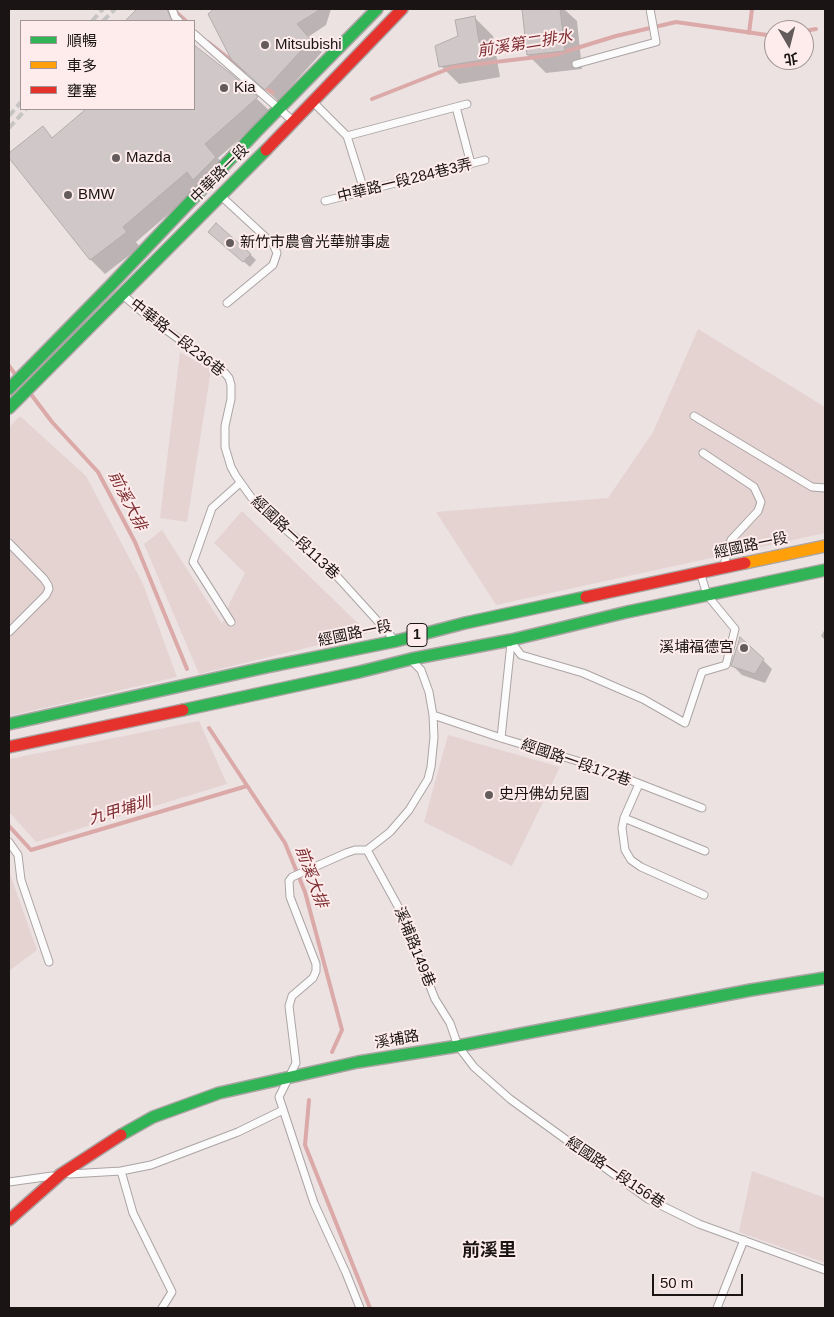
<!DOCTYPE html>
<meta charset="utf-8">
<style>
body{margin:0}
#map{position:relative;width:834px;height:1317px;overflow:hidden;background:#ece2e2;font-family:Helvetica,"Noto Sans TC",sans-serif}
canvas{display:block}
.frame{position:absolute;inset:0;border:10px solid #1a1414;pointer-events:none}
.legend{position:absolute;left:20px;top:20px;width:175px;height:90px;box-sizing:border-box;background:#fdeceb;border:1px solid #a29695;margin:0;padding:6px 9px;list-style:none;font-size:15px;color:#1a1414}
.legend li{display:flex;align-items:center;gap:10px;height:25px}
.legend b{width:25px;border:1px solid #a29695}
.north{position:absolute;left:764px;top:20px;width:50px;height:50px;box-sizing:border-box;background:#fdeceb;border:1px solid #a29695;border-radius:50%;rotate:172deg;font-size:14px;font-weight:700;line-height:20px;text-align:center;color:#1a1414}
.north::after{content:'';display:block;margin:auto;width:18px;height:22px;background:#645c5c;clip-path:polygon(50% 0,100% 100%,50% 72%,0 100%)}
.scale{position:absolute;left:652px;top:1274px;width:91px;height:22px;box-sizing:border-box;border:2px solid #1a1414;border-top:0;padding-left:6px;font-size:15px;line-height:18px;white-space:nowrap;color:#1a1414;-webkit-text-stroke:4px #fdeceb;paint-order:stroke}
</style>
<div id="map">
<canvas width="834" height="1317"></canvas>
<div class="frame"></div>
<ul class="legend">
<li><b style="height:6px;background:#30b455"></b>順暢</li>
<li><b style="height:6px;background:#ff9f0a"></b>車多</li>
<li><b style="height:6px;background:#e5322d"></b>壅塞</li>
</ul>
<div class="north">北</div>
<div class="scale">50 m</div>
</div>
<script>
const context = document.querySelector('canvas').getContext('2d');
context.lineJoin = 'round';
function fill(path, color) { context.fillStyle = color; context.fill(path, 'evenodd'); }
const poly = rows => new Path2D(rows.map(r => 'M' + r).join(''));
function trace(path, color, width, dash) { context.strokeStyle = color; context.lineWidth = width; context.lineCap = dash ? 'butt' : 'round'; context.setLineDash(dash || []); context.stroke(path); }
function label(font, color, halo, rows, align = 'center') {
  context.font = font + ' Helvetica,"Noto Sans TC",sans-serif'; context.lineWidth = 4; context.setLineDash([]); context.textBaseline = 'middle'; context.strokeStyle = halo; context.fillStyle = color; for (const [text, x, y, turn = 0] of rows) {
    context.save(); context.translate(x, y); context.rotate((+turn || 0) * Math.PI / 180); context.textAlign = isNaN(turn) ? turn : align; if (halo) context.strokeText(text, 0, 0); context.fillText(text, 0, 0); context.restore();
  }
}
const built = poly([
 [698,329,825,407,825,533,496,605,436,512,608,498,653,432],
 [180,352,211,370,187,522,160,518],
 [20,416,86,476,143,584,177,677,9,716,9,427],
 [242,511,368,633,199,674,144,544,162,530,222,624,230,602,245,573,214,543],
 [199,721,227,784,36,842,9,812,9,759],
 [448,735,560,767,512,866,424,822],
 [9,871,37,950,9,971],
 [752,1171,825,1198,825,1263,739,1232]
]);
const shadow = poly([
 [139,9,170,9,179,21,127,21],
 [216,9,331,9,326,25,308,37,322,52,278,101,241,66,209,14],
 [523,9,564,9,577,21,582,69,546,73,528,55],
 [475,18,493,36,500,77,459,84,441,66,459,36],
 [194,43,199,51,230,74,271,112,218,158,230,172,201,186,136,242,140,247,105,274,91,260,9,154,42,128,53,139,88,109,194,109],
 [216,237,250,254,256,260,250,267],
 [825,629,825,640,821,636],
 [763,660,772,669,765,683,742,675,733,666]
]);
const stream = poly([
 [176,12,186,21],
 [804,31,816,29],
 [749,33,752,9],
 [208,42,246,72],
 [263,86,273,93],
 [372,99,453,67,554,55,616,36,676,22,774,36],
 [9,366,15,374],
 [30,393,52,422,98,472,135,542,187,669],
 [209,728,285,843,305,892,342,1030,332,1052],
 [9,826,31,850,247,786],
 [309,1100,305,1145,370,1308]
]);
const building = poly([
 [137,9,167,9,172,21,125,21,137,9],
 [214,9,321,9,297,24,311,40,265,90,231,59,208,14,214,9],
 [522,9,560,9,565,51,527,55,522,9],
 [475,16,482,60,439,67,435,46,458,36,455,20,475,16],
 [194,45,230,73,258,97,205,144,216,157,193,180,187,172,123,227,127,232,90,260,9,158,9,153,43,126,52,138,86,109,194,109,194,45],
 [216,223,251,254,243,262,208,232,216,223],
 [740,637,764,659,755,674,731,666,740,637]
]);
const lane = poly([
 [172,9,175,17,179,21],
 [194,34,293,121],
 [576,64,656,42,650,9],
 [314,103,347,136,364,190],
 [456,107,471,164],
 [347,136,467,104],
 [221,196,273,244,277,253,273,265,227,303],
 [325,201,485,160],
 [123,295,147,316,224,372,229,378,231,385,231,399,225,426,225,447,231,467,236,476,251,497,265,512,324,562,392,637],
 [694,416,812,487,825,488],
 [703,453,754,487,761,502,758,511,731,540,724,565],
 [9,543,44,579,48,585,49,589,46,595,9,632],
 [231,622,193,562,212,508,240,483],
 [512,643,521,655,583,673,643,699,685,723,702,672,726,665,735,629,707,595,701,575],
 [433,715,501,738,594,766,702,808],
 [501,738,511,643],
 [639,784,624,818,622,828,625,850,631,860,641,867,704,895],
 [624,818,705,851],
 [9,842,18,855,21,880,49,962],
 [367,850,390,832,409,810,428,779,431,767,434,737,433,715,429,692,421,670,414,663],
 [367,850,400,910,435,999,450,1023,458,1046,474,1067,510,1099,648,1199,699,1224,825,1270],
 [121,1171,133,1213,172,1292,162,1308],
 [70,1174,121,1171,151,1165,238,1132,283,1110],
 [9,1182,52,1176],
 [360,1308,346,1273,314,1203,279,1097,296,1063,289,1006,292,996,313,978,316,971,316,964,290,897,289,881,292,877,346,853,355,850,367,850],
 [717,1308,744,1240]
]);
const fast = poly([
 [9,389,111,285,258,130,377,9],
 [9,408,266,150],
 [183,710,359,672,411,659,511,640,627,612,825,570],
 [9,724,267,667,396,641,465,623,586,597],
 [121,1135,153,1117,219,1093,358,1062,458,1046,751,990,825,978]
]);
const slow = poly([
 [745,563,825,546]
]);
const jam = poly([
 [266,150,402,9],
 [586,597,745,563],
 [9,747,183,710],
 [9,1220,61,1174,121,1135]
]);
const rail = poly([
 [92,21,103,9],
 [103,21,115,9],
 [9,116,21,102],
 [9,128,26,109]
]);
const markers = [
 [265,45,5,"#645c5c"],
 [224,88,5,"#645c5c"],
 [116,158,5,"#645c5c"],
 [68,195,5,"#645c5c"],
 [230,243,5,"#645c5c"],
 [744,648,5,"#645c5c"],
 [489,795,5,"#645c5c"]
];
const shields = [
 [417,635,20]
];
const shieldNames = [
 ["1",417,635]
];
const poiNames = [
 ["Mitsubishi",275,45],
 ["Kia",234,88],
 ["Mazda",126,158],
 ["BMW",78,195],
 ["新竹市農會光華辦事處",240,243],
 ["溪埔福德宮",734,648,"right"],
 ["史丹佛幼兒園",499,795]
];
const streetNames = [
 ["中華路一段",220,174,-45],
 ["中華路一段284巷3弄",405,181,-14],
 ["中華路一段236巷",177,338,38],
 ["經國路一段113巷",295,538,43],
 ["經國路一段",751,546,-12],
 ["經國路一段",355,634,-12],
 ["經國路一段172巷",576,763,19],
 ["溪埔路149巷",414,947,68],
 ["溪埔路",397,1040,-10],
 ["經國路一段156巷",615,1173,34]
];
const waterNames = [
 ["前溪第二排水",525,44,-9],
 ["前溪大排",127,501,63],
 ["九甲埔圳",120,811,-16],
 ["前溪大排",311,877,70]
];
const quarterNames = [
 ["前溪里",489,1251]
];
fill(built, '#e5d3d2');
fill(shadow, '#0003');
trace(stream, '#daa9a8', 4);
fill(building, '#d0c8c8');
trace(building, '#b3acac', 1);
trace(lane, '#aba4a4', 9);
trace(fast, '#aba4a4', 14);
trace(slow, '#aba4a4', 14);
trace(jam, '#aba4a4', 14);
trace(lane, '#fcfbfb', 7);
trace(fast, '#30b455', 11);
trace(slow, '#ff9f0a', 11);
trace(jam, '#e5322d', 11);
trace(rail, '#c7c4c4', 4, [8, 4]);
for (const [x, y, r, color] of markers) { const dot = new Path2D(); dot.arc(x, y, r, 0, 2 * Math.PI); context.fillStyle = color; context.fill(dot); trace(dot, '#fdeceb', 2); }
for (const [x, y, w] of shields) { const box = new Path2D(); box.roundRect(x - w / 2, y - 11.5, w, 23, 4); context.fillStyle = '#fdeceb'; context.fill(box); trace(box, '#1a1414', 1); }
label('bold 14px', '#1a1414', null, shieldNames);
label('15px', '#1a1414', '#fdeceb', poiNames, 'left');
label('15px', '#1a1414', '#fdeceb', streetNames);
label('italic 16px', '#7e2d31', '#fdeceb', waterNames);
label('bold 18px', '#1a1414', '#fdeceb', quarterNames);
</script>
